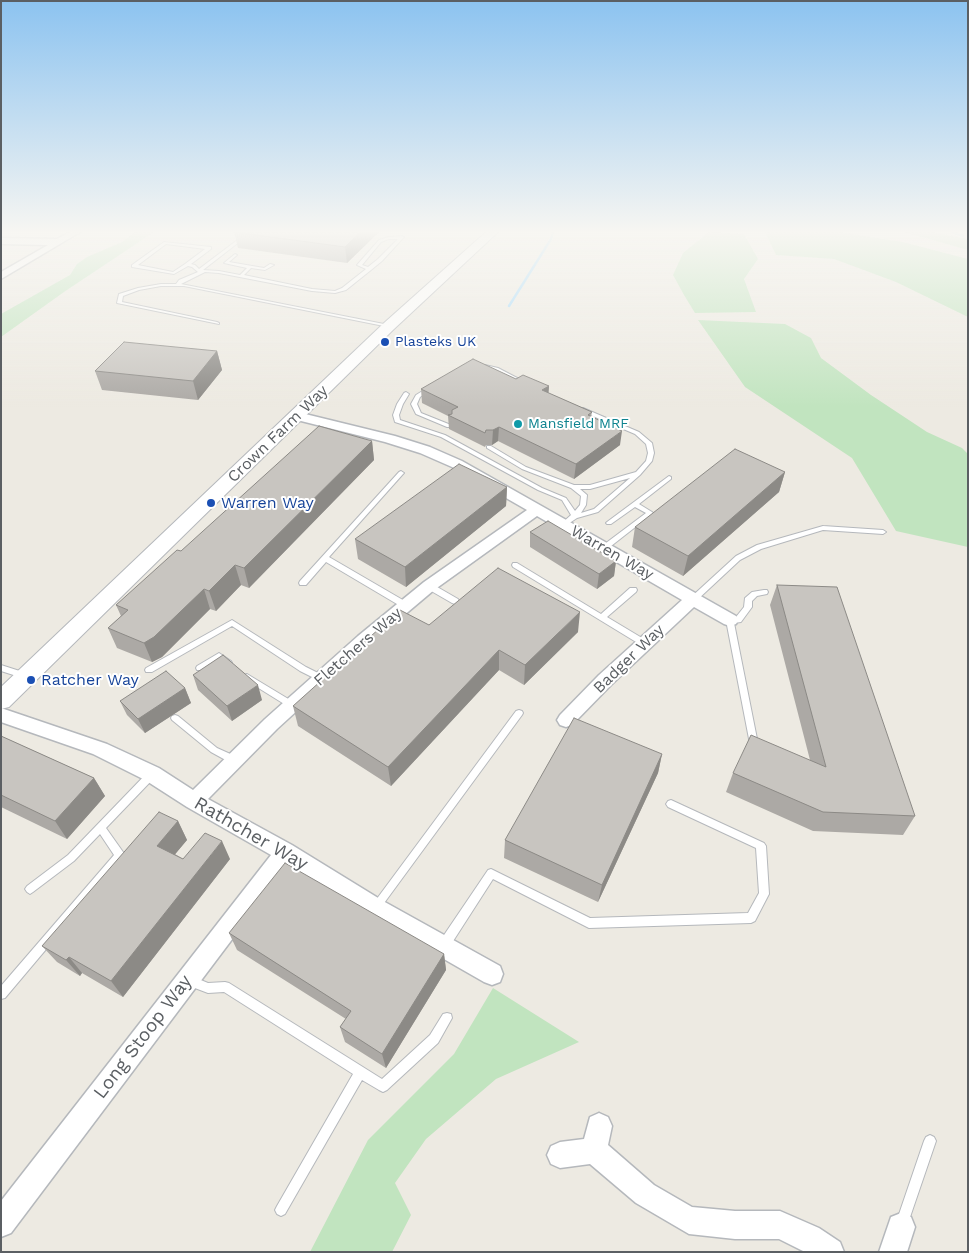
<!DOCTYPE html>
<style>
body{margin:0}
#map{position:relative;width:969px;height:1253px;overflow:hidden;background:#edeae2;font-family:"Work Sans",sans-serif}
canvas{display:block}
.frame{position:absolute;inset:0;border:2px solid #5b5f63;pointer-events:none}
</style>
<div id="map">
<canvas width="969" height="1253"></canvas>
<div class="frame"></div>
</div>
<script>
const context = document.querySelector('canvas').getContext('2d');
context.lineJoin = 'round';
function fill(path, color) { context.fillStyle = color; context.fill(path, 'evenodd'); }
const poly = rows => new Path2D(rows.map(r => 'M' + r).join(''));
function trace(path, color, width, dash) { context.strokeStyle = color; context.lineWidth = width; context.lineCap = dash ? 'butt' : 'round'; context.setLineDash(dash || []); context.stroke(path); }
function label(font, color, halo, rows, align = 'center') {
  context.font = font + ' "Work Sans",sans-serif'; context.lineWidth = 4; context.setLineDash([]); context.textBaseline = 'middle'; context.strokeStyle = halo; context.fillStyle = color; for (const [text, x, y, turn = 0] of rows) {
    context.save(); context.translate(x, y); context.rotate((+turn || 0) * Math.PI / 180); context.textAlign = isNaN(turn) ? turn : align; if (halo) context.strokeText(text, 0, 0); context.fillText(text, 0, 0); context.restore();
  }
}
const green = poly([
 [135,232,154,232,64,292,1,337,1,314,70,275,77,264,87,257,122,242],
 [709,232,744,234,758,259,744,279,756,312,695,313,684,295,673,275,683,253],
 [765,232,839,232,903,242,968,259,968,317,896,282,834,259,776,255],
 [904,232,931,232,968,239,968,250],
 [698,320,785,324,811,338,821,358,871,395,927,432,962,448,968,454,968,547,896,531,852,458,745,387],
 [493,988,579,1042,496,1079,426,1139,395,1183,411,1215,392,1252,310,1252,368,1140,454,1054]
]);
const stream = poly([
 [952,232,963,236],
 [509,306,551,239,553,232]
]);
const service = poly([
 [248,232,252,232,203,270,219,271,240,275,247,268,224,263,235,254,237,255,229,262,264,268,270,264,274,265,265,270,251,268,244,275,312,289,335,291,342,288,366,269,357,265,379,240,389,237,402,236,404,237,382,261,371,270,346,290,335,293,312,291,219,273,205,272,181,284,389,325,391,326,389,327,184,286,161,286,139,290,123,296,122,302,217,322,219,323,219,324,117,303,119,294,138,288,161,284,176,284,179,280,198,272,192,267,188,266,174,274,132,267,132,265,164,242,211,247,211,249,191,264,195,265,199,269,248,232],
 [389,239,398,239,378,259,368,267,362,265,381,242,389,239],
 [166,244,205,249,185,264,173,272,138,265,166,244],
 [485,365,498,368,521,380,516,381,495,370,483,368,483,366,485,365],
 [429,387,432,389,431,390,420,397,417,404,421,413,451,425,451,427,447,427,416,414,411,404,416,395,429,387],
 [406,392,409,394,403,404,399,415,400,420,445,435,542,488,566,498,575,511,580,505,581,496,571,488,522,469,487,448,487,446,491,446,526,467,574,485,590,485,636,472,646,461,648,453,646,444,635,434,581,411,580,410,583,408,639,432,652,443,654,453,652,461,640,475,598,512,577,518,565,526,561,526,560,525,561,524,571,515,562,500,538,490,441,437,395,422,393,415,397,404,404,393,406,392],
 [630,478,594,509,581,513,586,505,587,495,580,489,590,489,630,478],
 [401,471,404,473,403,474,329,557,408,603,409,605,408,607,402,607,326,562,306,585,300,585,299,583,300,581,399,472,401,471],
 [669,476,671,477,671,479,639,504,652,512,653,513,652,514,606,550,602,550,601,548,602,546,646,513,635,507,611,524,607,524,606,523,607,522,669,476],
 [823,526,883,530,886,532,883,534,823,530,761,549,740,560,696,601,690,601,689,599,736,556,757,545,823,526],
 [513,563,517,563,601,614,630,588,636,588,637,590,636,592,607,617,647,641,648,643,647,645,641,645,513,567,512,565,513,563],
 [426,584,432,584,458,599,459,601,455,604,452,603,426,588,425,586,426,584],
 [764,590,767,590,768,592,767,594,757,596,752,601,752,607,741,622,734,623,758,744,757,746,754,747,751,746,750,744,726,620,730,617,736,617,744,607,745,598,752,592,764,590],
 [232,620,306,667,324,676,325,678,324,680,318,680,300,671,232,626,152,672,146,672,145,670,146,668,232,620],
 [219,653,231,661,232,663,231,665,225,665,219,660,203,670,197,670,196,668,197,666,219,653],
 [1,665,29,674,30,676,29,678,26,679,1,671,1,665],
 [247,674,295,703,296,705,295,707,292,708,289,707,244,679,243,677,244,675,247,674],
 [519,710,522,711,523,713,522,715,379,910,376,912,373,910,371,907,373,904,516,711,519,710],
 [175,715,178,716,217,748,237,757,238,760,237,763,234,764,231,763,211,752,172,720,171,718,172,716,175,715],
 [152,770,155,771,156,774,155,777,106,828,123,852,125,855,123,858,5,998,1,999,1,986,114,855,100,834,74,861,33,892,30,894,27,892,25,889,27,886,68,855,149,771,152,770],
 [671,800,764,843,766,846,769,894,755,921,751,923,589,928,493,879,448,949,444,950,440,949,439,945,440,941,488,870,491,869,590,918,748,913,759,893,756,848,668,807,666,804,668,801,671,800],
 [191,976,208,983,225,982,229,983,382,1079,430,1035,443,1014,447,1013,451,1014,452,1018,438,1043,387,1090,383,1092,379,1090,362,1080,285,1214,281,1216,277,1214,275,1210,277,1206,353,1074,224,992,208,993,187,985,186,981,187,977,191,976],
 [930,1135,934,1137,936,1141,908,1223,906,1227,902,1229,898,1227,896,1223,924,1141,926,1137,930,1135]
]);
const minor = poly([
 [70,232,80,232,1,279,1,272,48,245,1,244,1,238,57,239,70,232],
 [297,412,395,436,430,447,462,461,736,616,738,620,736,624,730,626,724,624,694,607,611,685,572,725,566,727,560,725,557,720,560,715,599,675,682,600,537,516,434,590,370,644,277,729,208,799,292,845,383,901,500,966,503,974,500,982,492,985,484,982,367,915,288,865,11,1233,1,1237,1,1201,271,855,187,807,145,780,93,754,1,722,1,708,107,744,159,768,193,790,265,719,358,636,424,582,527,510,452,467,420,453,385,442,293,419,291,416,293,413,297,412],
 [599,1113,608,1117,612,1126,608,1145,654,1185,692,1207,735,1211,780,1211,819,1228,840,1242,844,1252,805,1252,779,1239,735,1239,689,1234,636,1203,590,1164,560,1168,551,1164,547,1155,551,1146,560,1142,584,1139,590,1117,599,1113],
 [901,1213,911,1217,915,1227,907,1252,879,1252,891,1217,901,1213]
]);
const tertiary = poly([
 [486,232,498,232,394,329,9,707,1,709,1,687,384,323,486,232]
]);
const wall = poly([
 [234,232,379,232,347,263,238,248],
 [217,351,222,370,198,400,102,390,95,371],
 [516,379,549,386,548,393,592,412,591,417,620,445,574,479,498,441,492,445,486,445,485,447,449,429,448,416,422,403,421,389],
 [372,441,374,460,249,588,241,585,216,611,210,609,162,657,152,662,117,648,108,628,121,616,116,605,181,551],
 [785,472,779,492,683,576,632,547,635,527],
 [507,487,506,506,406,587,358,559,355,539],
 [530,532,616,561,614,576,597,589,530,547],
 [777,585,915,816,903,835,813,831,726,792,733,773,810,760,770,605],
 [429,625,578,632,524,685,499,670,391,786,298,726,293,706],
 [193,675,262,700,232,721,198,690],
 [185,688,191,703,145,733,127,715,120,701],
 [1,736,94,778,105,796,67,839,1,807],
 [662,754,658,773,598,902,504,858,505,840],
 [178,821,187,840,175,854,183,859,230,859,123,997,82,973,80,976,57,962,42,946],
 [229,933,444,954,446,970,386,1068,345,1042,340,1027,346,1019,237,950]
]);
const shadedWall = poly([
 [360,232,379,232,347,263,345,247],
 [217,351,222,370,198,400,193,381],
 [549,386,548,400,542,390],
 [499,427,498,441,492,445,493,430],
 [622,431,620,445,574,479,576,464],
 [372,441,374,460,249,588,244,568],
 [785,472,779,492,683,576,688,556],
 [507,487,506,506,406,587,405,567],
 [616,561,614,576,597,589,599,574],
 [235,565,241,585,216,611,209,591],
 [204,589,210,609,162,657,152,662,144,643],
 [580,612,578,632,524,685,525,665],
 [499,650,499,670,391,786,388,767],
 [258,685,262,700,232,721,227,706],
 [185,688,191,703,145,733,138,719],
 [662,754,658,773,598,902,602,885],
 [94,778,105,796,67,839,55,821],
 [178,821,187,840,167,864,157,846],
 [222,841,230,859,123,997,111,981],
 [444,954,446,970,386,1068,382,1054],
 [69,957,82,973,80,976,66,960]
]);
const building = poly([
 [234,232,360,232,345,247,234,232],
 [124,342,217,351,193,381,95,371,124,342],
 [473,359,516,379,523,375,549,386,542,390,592,412,588,415,622,431,576,464,499,427,493,430,486,430,485,433,448,415,452,414,452,410,458,407,421,389,473,359],
 [319,426,372,441,244,568,235,565,209,591,204,589,154,637,144,643,108,628,128,610,116,605,177,550,181,551,319,426],
 [735,449,785,472,688,556,635,527,735,449],
 [459,464,507,487,405,567,355,539,459,464],
 [548,521,616,561,599,574,530,532,548,521],
 [498,568,580,612,525,665,499,650,388,767,293,706,400,610,429,625,498,568],
 [777,585,837,587,915,816,823,812,733,773,751,735,826,767,777,585],
 [223,655,258,685,227,706,193,675,223,655],
 [166,671,185,688,138,719,120,701,166,671],
 [574,718,662,754,602,885,505,840,574,718],
 [1,736,94,778,55,821,1,795,1,736],
 [159,812,178,821,157,846,183,859,205,833,222,841,111,981,69,957,66,960,42,946,159,812],
 [285,863,444,954,382,1054,340,1027,351,1011,229,933,285,863]
]);
const markers = [
 [385,342,5,"#1a4fb4"],
 [518,424,5,"#0f9aa8"],
 [211,503,5,"#1a4fb4"],
 [31,680,5,"#1a4fb4"]
];
const farTransitnames = [
 ["Plasteks UK",395,342]
];
const farCulturenames = [
 ["Mansfield MRF",528,424]
];
const streetNames = [
 ["Crown Farm Way",278,434,-44],
 ["Warren Way",612,553,30],
 ["Fletchers Way",358,647,-41],
 ["Badger Way",629,659,-44]
];
const transitNames = [
 ["Warren Way",221,503],
 ["Ratcher Way",41,680]
];
const nearStreetnames = [
 ["Rathcher Way",251,834,30],
 ["Long Stoop Way",143,1037,-53]
];
fill(green, '#c1e4bf');
trace(stream, '#a3dafd', 2.5);
trace(service, '#b5b8bc', 2);
trace(minor, '#b5b8bc', 3);
trace(tertiary, '#b5b8bc', 2);
fill(service, '#fff');
fill(minor, '#fff');
fill(tertiary, '#fff');
fill(wall, '#aca9a5');
fill(shadedWall, '#8c8a86');
fill(building, '#c8c5c0');
trace(building, '#8c8a86', 1);
const sky = context.createLinearGradient(0, 0, 0, 407);
sky.addColorStop(0, '#8cc3f0');
sky.addColorStop(0.57, '#f7f6f2');
sky.addColorStop(1, '#f7f6f200');
context.fillStyle = sky;
context.fillRect(0, 0, 969, 407);
for (const [x, y, r, color] of markers) { const dot = new Path2D(); dot.arc(x, y, r, 0, 2 * Math.PI); context.fillStyle = color; context.fill(dot); trace(dot, '#fff', 2); }
label('14px', '#164399', '#fff', farTransitnames, 'left');
label('14px', '#0d838f', '#fff', farCulturenames, 'left');
label('16px', '#5b5f63', '#fff', streetNames);
label('16px', '#164399', '#fff', transitNames, 'left');
label('19px', '#5b5f63', '#fff', nearStreetnames);
</script>
